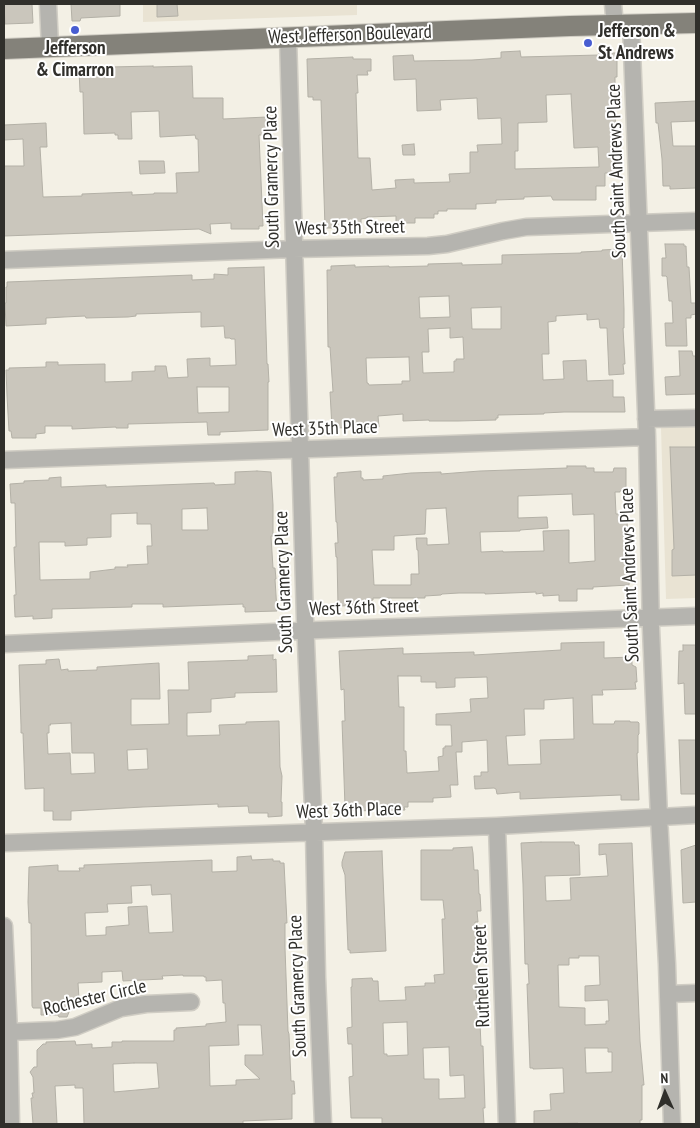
<!DOCTYPE html>
<style>
body{margin:0}
#map{position:relative;width:700px;height:1128px;overflow:hidden;background:#f3f0e5;font-family:"PT Sans Narrow",sans-serif}
canvas{display:block}
.frame{position:absolute;inset:0;border:5px solid #302f2b;pointer-events:none}
.north{position:absolute;left:640px;top:1068px;width:50px;height:50px;-webkit-text-stroke:4px #fff;paint-order:stroke;rotate:358deg;font-size:14px;font-weight:700;line-height:20px;text-align:center;color:#302f2b}
.north::after{content:'';display:block;margin:auto;width:18px;height:22px;background:#302f2b;clip-path:polygon(50% 0,100% 100%,50% 72%,0 100%)}
</style>
<div id="map">
<canvas width="700" height="1128"></canvas>
<div class="frame"></div>
<div class="north">N</div>
</div>
<script>
const context = document.querySelector('canvas').getContext('2d');
context.lineJoin = 'round';
function fill(path, color) { context.fillStyle = color; context.fill(path, 'evenodd'); }
const poly = rows => new Path2D(rows.map(r => 'M' + r).join(''));
function trace(path, color, width, dash) { context.strokeStyle = color; context.lineWidth = width; context.lineCap = dash ? 'butt' : 'round'; context.setLineDash(dash || []); context.stroke(path); }
function label(font, color, halo, rows, align = 'center') {
  context.font = font + ' "PT Sans Narrow",sans-serif'; context.lineWidth = 4; context.setLineDash([]); context.textBaseline = 'middle'; context.strokeStyle = halo; context.fillStyle = color; for (const [text, x, y, turn = 0] of rows) {
    context.save(); context.translate(x, y); context.rotate((+turn || 0) * Math.PI / 180); context.textAlign = isNaN(turn) ? turn : align; if (halo) context.strokeText(text, 0, 0); context.fillText(text, 0, 0); context.restore();
  }
}
const built = poly([
 [143,4,357,4,357,15,143,22],
 [696,427,696,598,666,599,661,428]
]);
const building = poly([
 [4,4,32,4,33,23,5,24,4,4],
 [71,4,120,4,120,16,81,18,80,21,72,21,71,4],
 [157,4,177,4,178,16,157,17,157,4],
 [520,51,521,57,599,55,599,53,617,53,617,77,615,77,615,88,610,88,611,108,615,108,617,173,605,173,605,186,596,186,596,200,553,200,551,196,524,197,524,199,496,200,496,203,476,204,476,209,447,209,447,211,438,211,438,214,434,214,434,218,415,218,415,223,396,223,396,216,367,217,367,218,361,219,361,228,325,228,321,100,313,100,313,97,308,97,307,59,353,57,353,59,371,59,371,71,367,71,368,75,357,75,358,93,356,93,358,158,370,158,372,190,396,188,395,180,414,179,414,183,450,182,449,174,470,173,470,152,478,152,477,145,502,144,501,118,478,119,477,98,440,100,441,110,417,111,416,79,394,80,393,56,413,55,414,61,472,60,501,58,501,52,520,51],
 [571,94,574,148,598,147,599,167,515,169,515,151,518,151,518,123,547,122,546,95,571,94],
 [153,66,153,67,192,66,193,98,223,98,223,119,267,117,268,135,259,135,263,226,259,226,259,229,231,229,231,223,210,224,211,234,199,229,4,236,4,166,24,166,23,139,4,140,4,125,46,123,47,147,40,147,43,197,82,196,82,194,132,192,132,195,154,194,154,193,177,193,176,173,199,172,198,139,196,139,195,135,160,137,159,111,131,112,132,139,118,139,118,135,115,135,115,133,84,134,83,92,80,92,79,70,110,68,110,67,153,66],
 [696,101,696,121,671,122,673,146,696,146,696,188,670,189,670,186,663,186,662,159,658,123,656,123,655,103,696,101],
 [414,144,415,155,403,155,402,145,414,144],
 [139,161,164,161,165,173,140,174,139,161],
 [665,244,684,244,684,246,686,246,687,267,689,267,691,303,696,303,696,314,691,315,691,318,686,318,687,346,666,346,665,323,673,323,672,301,669,301,667,277,666,276,662,276,662,258,666,258,665,244],
 [620,249,622,249,624,309,624,328,623,328,625,364,623,364,624,374,609,375,607,328,600,328,599,319,587,320,587,314,556,316,556,321,548,322,549,354,542,354,543,380,564,379,563,361,586,360,587,381,613,380,613,397,624,397,625,412,564,412,544,413,544,414,498,415,498,418,496,418,496,420,458,421,429,421,429,420,403,421,403,414,378,416,379,427,332,428,330,392,333,392,330,347,328,347,327,270,331,270,331,266,355,265,355,267,389,266,389,267,428,266,428,264,462,263,462,265,502,264,502,255,581,253,581,252,602,251,602,250,620,249],
 [449,296,450,317,420,318,419,297,449,296],
 [501,307,501,329,472,329,471,308,501,307],
 [450,328,450,338,463,337,464,359,456,359,456,361,454,361,454,372,423,373,422,352,429,352,428,329,450,328],
 [409,357,410,381,402,381,402,384,369,385,368,383,367,383,366,358,409,357],
 [264,267,267,364,268,364,269,382,268,382,268,430,220,432,220,435,208,435,207,422,128,424,128,428,116,428,116,427,72,429,72,426,45,426,45,433,36,434,36,438,12,438,11,431,9,431,7,396,6,370,9,370,9,368,46,367,46,362,58,362,58,365,105,364,105,382,132,381,132,372,155,371,155,366,166,366,168,378,188,377,187,359,210,358,210,366,236,365,235,339,231,339,230,338,225,338,224,326,201,327,201,312,136,314,136,316,128,317,86,318,85,316,64,317,46,318,46,324,6,326,5,303,6,303,6,287,7,287,7,282,192,275,192,280,214,279,214,274,228,275,228,268,264,267],
 [197,387,229,387,229,412,198,413,197,387],
 [679,351,692,351,693,356,696,356,696,394,666,395,665,377,680,376,679,351],
 [670,447,696,447,696,575,672,576,672,550,674,549,670,447],
 [567,466,586,466,586,468,594,468,594,472,613,472,614,468,626,468,626,489,620,491,620,492,615,492,616,514,627,514,628,564,630,572,629,585,593,587,593,589,577,589,577,601,559,601,559,595,543,596,543,593,536,594,536,592,485,594,485,593,459,593,442,594,441,595,425,596,425,598,373,598,373,600,370,601,370,605,338,606,337,557,336,557,335,543,338,543,337,522,336,522,334,477,337,477,337,473,361,471,361,478,363,478,363,480,383,479,383,476,411,473,441,472,441,474,480,471,567,468,567,466],
 [572,494,573,515,594,514,595,561,569,563,569,530,543,531,544,551,503,552,503,551,481,552,480,532,520,531,520,530,548,528,547,517,518,518,518,496,572,494],
 [446,508,449,544,427,545,427,538,416,538,417,550,418,550,419,574,411,574,411,585,374,585,372,550,394,550,394,536,425,534,426,509,446,508],
 [257,471,271,472,273,505,273,536,271,536,273,568,275,568,276,579,275,579,277,611,245,612,245,607,243,607,243,604,163,607,163,604,132,604,132,607,52,609,52,618,33,619,33,616,15,617,14,595,16,595,14,547,16,547,15,503,11,503,10,484,24,483,24,481,49,480,49,478,61,477,61,487,106,485,106,487,214,483,215,485,235,484,235,472,257,471],
 [207,508,208,530,182,530,182,509,207,508],
 [137,513,137,524,151,524,152,546,147,546,148,564,127,565,128,567,115,567,115,569,90,572,90,579,40,580,39,542,65,542,65,546,87,545,87,538,111,537,111,514,137,513],
 [604,642,604,658,632,657,632,665,636,667,637,682,635,682,636,689,602,690,603,695,592,695,593,724,614,724,615,721,630,721,630,722,638,722,639,723,639,734,638,735,638,753,637,753,639,800,621,800,621,795,520,799,520,792,497,794,496,789,494,788,475,789,474,776,481,776,481,772,488,772,487,740,462,742,462,752,456,752,458,785,450,785,451,797,433,798,433,802,408,802,408,807,404,807,405,810,349,811,348,807,345,807,342,721,345,721,344,689,341,690,339,651,403,648,403,654,474,652,474,655,561,650,561,643,604,642],
 [398,676,421,676,421,682,436,682,436,688,455,687,455,678,487,677,488,698,470,699,471,712,436,714,436,725,451,725,452,746,445,746,445,748,443,748,443,756,438,757,439,771,407,773,406,751,404,751,404,707,399,707,398,676],
 [573,698,574,739,540,740,541,764,508,765,506,736,525,735,524,709,544,709,544,700,573,698],
 [683,645,696,645,696,714,685,714,684,683,678,684,679,651,683,651,683,645],
 [273,655,273,660,276,659,277,692,235,693,235,697,211,699,211,712,187,713,187,736,220,735,219,725,246,724,246,722,279,721,280,767,282,776,281,802,282,802,282,816,268,817,268,813,249,813,248,806,218,807,218,804,143,807,71,811,71,820,53,820,53,811,44,811,44,788,25,789,23,733,21,733,21,726,19,665,46,664,46,660,59,659,61,670,68,669,68,671,97,670,97,667,159,663,160,699,131,699,131,725,169,724,168,690,189,690,188,662,248,660,248,656,273,655],
 [71,723,72,753,94,753,95,773,71,774,70,753,48,754,47,733,49,733,49,725,51,725,50,724,71,723],
 [147,749,148,769,128,770,127,750,147,749],
 [679,740,696,740,696,794,681,794,679,740],
 [541,842,574,842,575,845,579,845,580,875,545,876,546,901,571,900,570,878,608,876,606,854,599,855,599,844,632,843,640,1041,644,1085,642,1085,642,1120,640,1120,640,1124,578,1124,578,1123,534,1124,534,1111,551,1110,550,1094,564,1093,563,1068,533,1069,533,1068,530,1068,527,984,529,984,528,964,525,964,523,884,521,843,541,842],
 [579,956,599,956,600,985,585,986,585,1001,608,1000,609,1021,606,1021,606,1024,585,1025,585,1008,559,1007,558,965,569,965,569,958,579,958,579,956],
 [585,1048,608,1048,608,1052,612,1052,612,1072,586,1073,585,1048],
 [696,845,696,902,683,903,681,850,696,845],
 [472,847,473,853,474,870,478,870,479,894,480,894,481,911,477,911,478,922,475,922,478,985,476,985,477,1009,481,1009,482,1022,480,1022,481,1046,483,1046,485,1108,483,1108,484,1124,382,1124,382,1118,351,1118,349,1077,353,1076,352,1044,348,1044,347,1028,352,1027,351,987,352,987,352,979,372,978,373,981,378,981,379,1001,406,1000,405,987,425,986,425,983,435,983,434,975,444,974,442,919,445,919,443,900,421,900,421,850,453,850,453,848,472,847],
 [407,1022,408,1055,387,1056,387,1054,384,1054,383,1023,407,1022],
 [449,1047,450,1076,464,1075,465,1098,439,1099,439,1079,424,1079,423,1048,449,1047],
 [382,851,386,951,350,953,350,950,348,950,345,875,342,866,342,862,345,852,382,851],
 [251,856,252,860,273,859,273,861,280,861,280,863,284,863,287,923,285,923,285,948,288,1031,289,1034,291,1081,294,1081,295,1094,292,1094,292,1119,243,1121,243,1124,84,1124,83,1088,75,1088,75,1085,55,1086,57,1124,33,1124,31,1098,33,1098,32,1093,34,1093,33,1077,30,1072,34,1067,37,1067,37,1050,43,1044,46,1044,46,1042,75,1041,76,1045,92,1044,92,1048,112,1047,112,1042,122,1042,122,1041,174,1041,174,1030,176,1030,176,1028,206,1026,206,1024,226,1022,225,1003,223,1003,222,980,206,981,206,977,204,977,204,976,183,976,183,975,162,976,163,979,123,981,122,971,102,972,102,982,78,983,79,999,74,1000,67,1017,59,1017,58,1015,41,1015,41,1008,33,1008,32,1006,31,923,29,923,28,902,29,867,58,865,58,871,80,871,79,868,84,868,84,865,212,860,212,872,237,871,237,857,251,856],
 [151,885,152,895,171,894,173,932,149,933,147,906,128,907,129,925,106,927,106,935,86,936,85,913,108,912,107,904,132,903,131,886,151,885],
 [238,1025,261,1025,263,1055,245,1055,245,1065,260,1079,236,1080,236,1085,210,1086,209,1046,239,1045,238,1025],
 [134,1063,157,1063,159,1088,114,1092,113,1064,134,1063]
]);
const minor = poly([
 [48,4,50,47],
 [613,4,615,26],
 [631,25,647,437,651,629,659,817,667,964,672,1124],
 [288,38,305,619,314,832,317,977,323,1124],
 [4,260,293,249,428,246,447,244,503,231,526,227,696,221],
 [646,419,696,418],
 [4,460,647,437],
 [4,644,319,630,696,616],
 [497,826,507,1124],
 [4,843,497,826,696,815],
 [4,926,9,1032,11,1124],
 [668,994,696,993],
 [9,1032,57,1030,75,1027,121,1008,146,1004,191,1002]
]);
const major = poly([
 [4,49,570,26,696,23]
]);
const markers = [
 [75,30,5,"#485dd1"],
 [588,43,5,"#485dd1"]
];
const poiNames = [
 ["Jefferson &",598,32],
 ["St Andrews",598,54],
 ["Jefferson",75,49,"center"],
 ["& Cimarron",75,71,"center"]
];
const streetNames = [
 ["West Jefferson Boulevard",350,35,-2],
 ["South Saint Andrews Place",617,171,-92],
 ["South Gramercy Place",272,177,-91],
 ["West 35th Street",350,228,-1],
 ["West 35th Place",325,429,-2],
 ["South Saint Andrews Place",630,575,-92],
 ["South Gramercy Place",284,582,-92],
 ["West 36th Street",364,608,-2],
 ["West 36th Place",349,811,-2],
 ["Ruthelen Street",482,976,-92],
 ["South Gramercy Place",298,986,-92],
 ["Rochester Circle",95,998,-13]
];
fill(built, '#e9e3d3');
fill(building, '#cac6bc');
trace(building, '#b3b0a6', 1);
trace(minor, '#d0cdc4', 19);
trace(major, '#d0cdc4', 22);
trace(minor, '#b5b4af', 16);
trace(major, '#84827a', 20);
for (const [x, y, r, color] of markers) { const dot = new Path2D(); dot.arc(x, y, r, 0, 2 * Math.PI); context.fillStyle = color; context.fill(dot); trace(dot, '#fff', 2); }
label('bold 19px', '#302f2b', '#fff', poiNames, 'left');
label('19px', '#302f2b', '#fff', streetNames);
</script>
